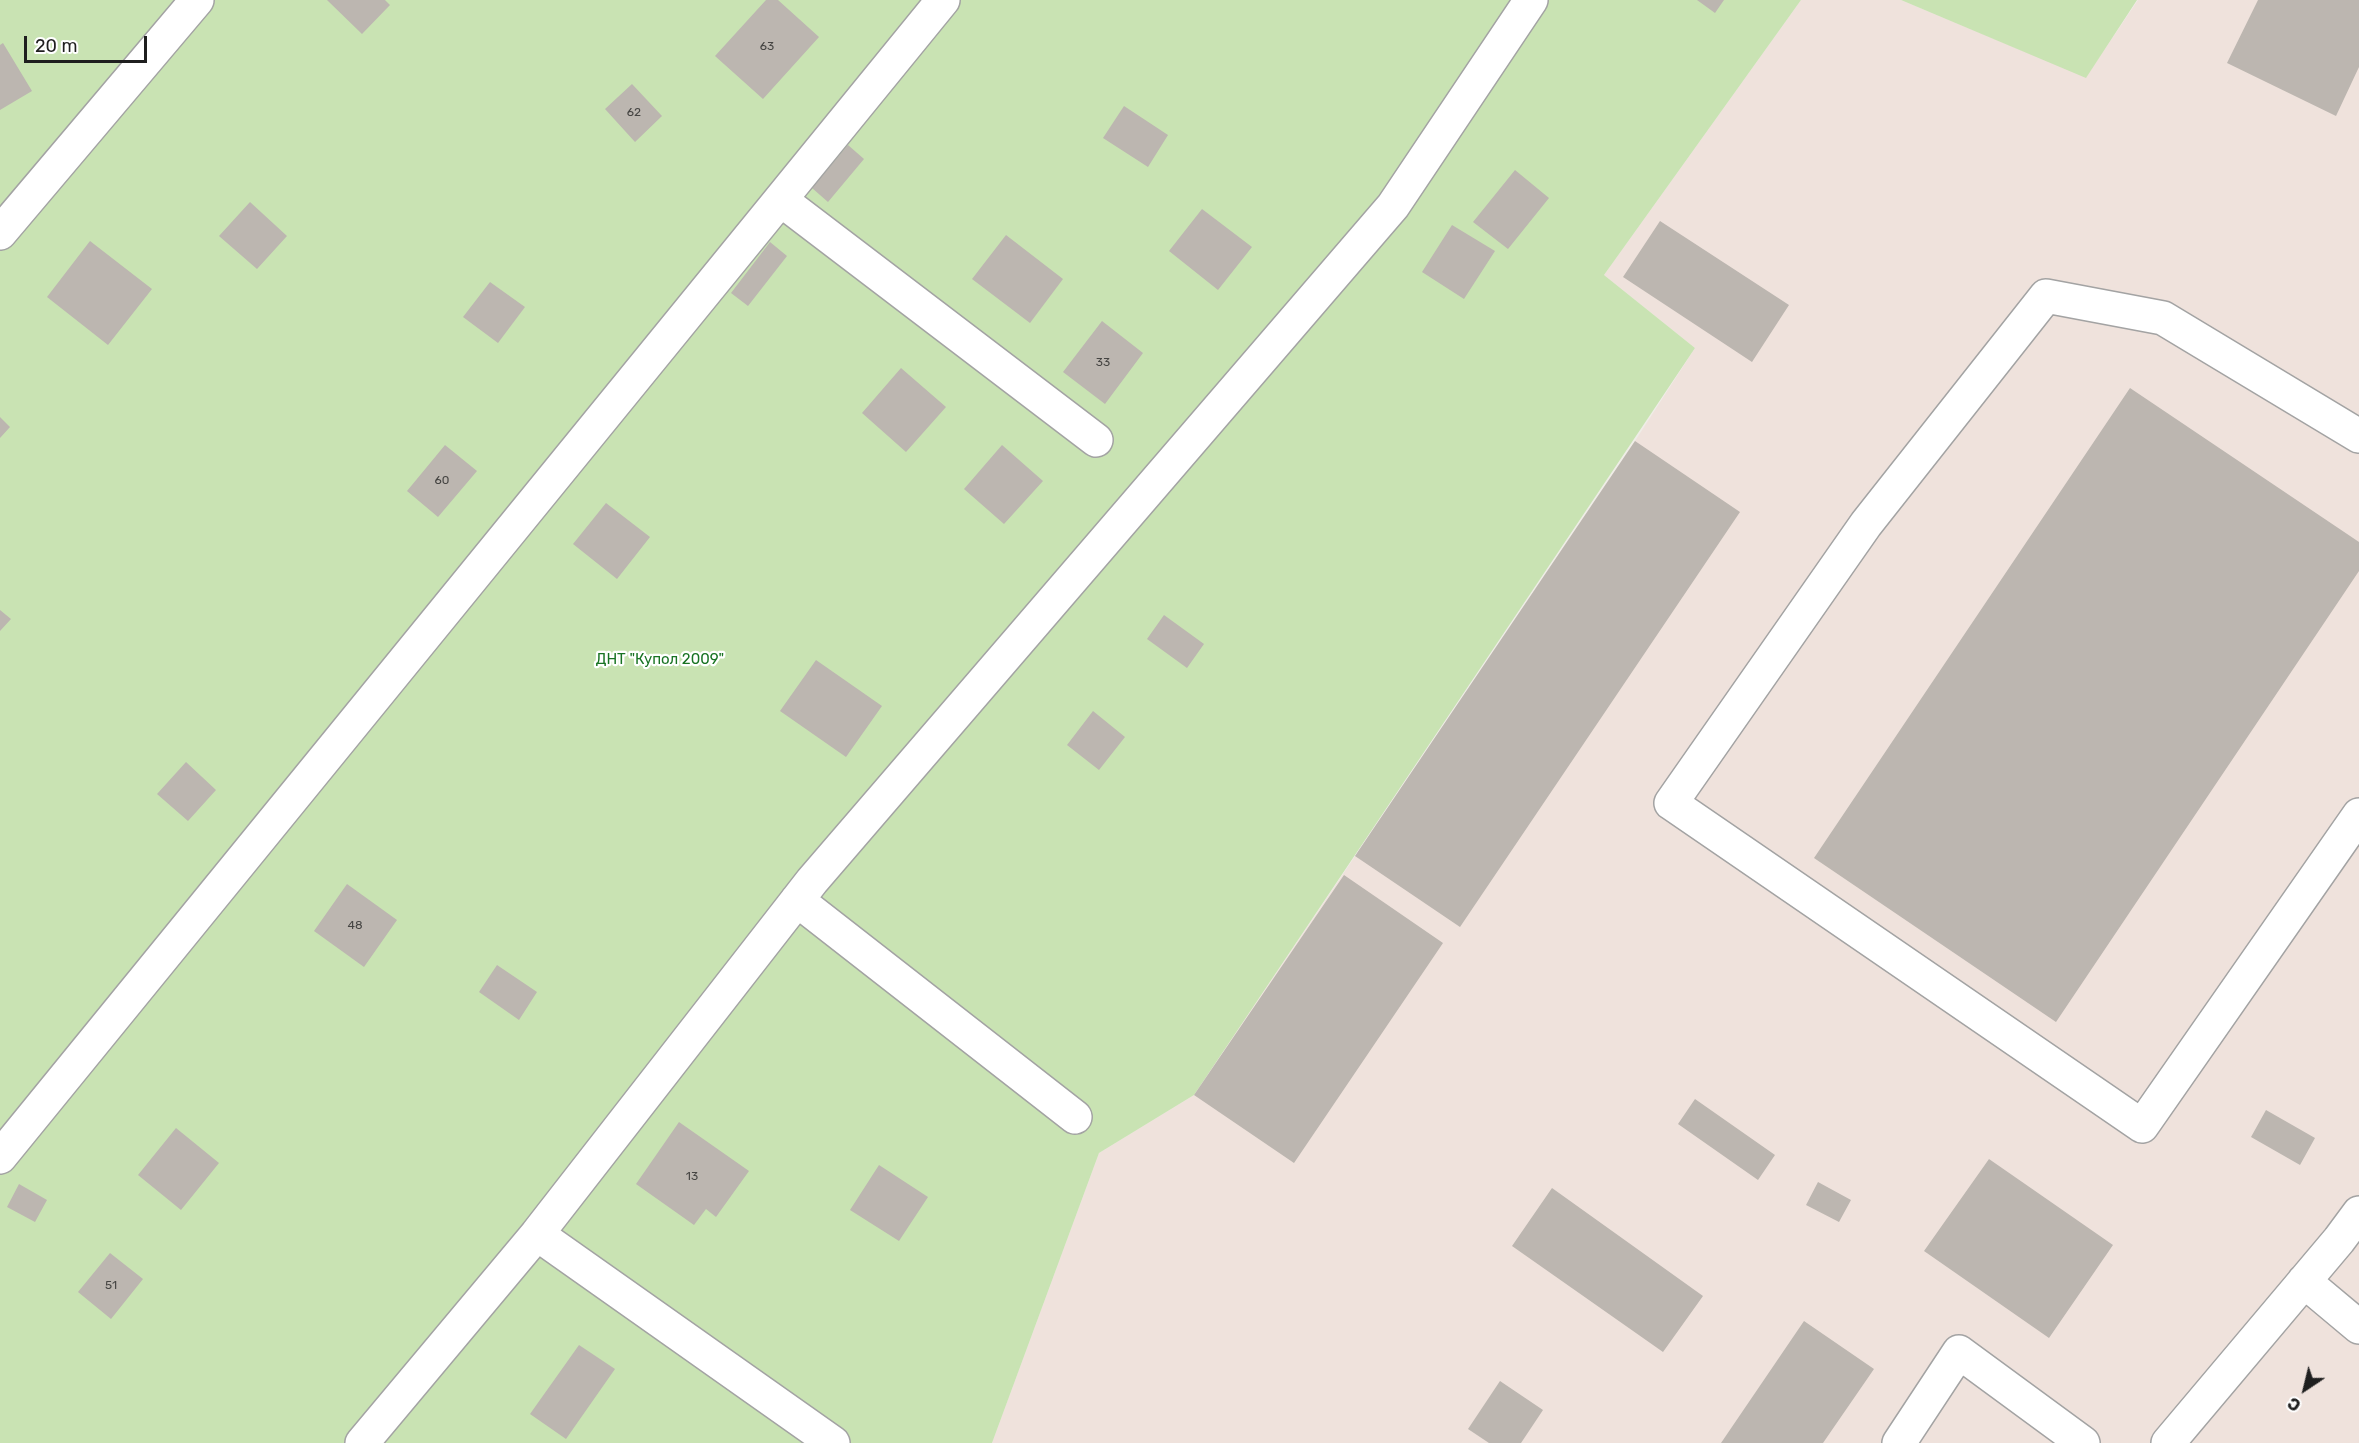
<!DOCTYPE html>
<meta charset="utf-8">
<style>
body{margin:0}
#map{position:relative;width:2359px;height:1443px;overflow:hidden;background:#efede7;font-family:Rubik,sans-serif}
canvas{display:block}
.north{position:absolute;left:2275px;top:1359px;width:60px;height:60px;-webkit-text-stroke:4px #fff;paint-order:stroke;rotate:215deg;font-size:16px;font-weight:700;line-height:24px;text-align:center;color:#1f1f1f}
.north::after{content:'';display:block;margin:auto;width:21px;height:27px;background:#1f1f1f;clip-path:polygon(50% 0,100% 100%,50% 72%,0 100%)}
.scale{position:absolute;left:24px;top:36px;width:123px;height:27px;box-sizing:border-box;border:3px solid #1f1f1f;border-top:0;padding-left:8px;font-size:18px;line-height:21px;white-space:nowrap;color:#1f1f1f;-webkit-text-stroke:4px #fff;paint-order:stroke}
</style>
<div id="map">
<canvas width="2359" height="1443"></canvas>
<div class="north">С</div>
<div class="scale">20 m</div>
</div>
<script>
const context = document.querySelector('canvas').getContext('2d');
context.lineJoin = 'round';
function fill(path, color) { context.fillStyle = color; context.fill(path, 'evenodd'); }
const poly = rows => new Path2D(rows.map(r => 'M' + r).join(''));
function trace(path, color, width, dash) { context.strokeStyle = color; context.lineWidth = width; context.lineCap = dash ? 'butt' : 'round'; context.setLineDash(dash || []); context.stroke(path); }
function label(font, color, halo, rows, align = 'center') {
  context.font = font + ' Rubik,sans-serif'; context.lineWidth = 4.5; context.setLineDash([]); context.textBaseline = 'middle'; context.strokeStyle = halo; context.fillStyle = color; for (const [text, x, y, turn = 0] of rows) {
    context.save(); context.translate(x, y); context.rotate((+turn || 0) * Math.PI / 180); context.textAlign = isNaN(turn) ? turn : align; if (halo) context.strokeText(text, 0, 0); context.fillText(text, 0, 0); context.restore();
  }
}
const military = poly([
 [1801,0,1901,0,2086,77,2138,0,2359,0,2359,1443,992,1443,1099,1153,1194,1095,1635,441,1695,348,1604,275]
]);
const grass = poly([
 [0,0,1801,0,1604,275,1695,348,1194,1095,1099,1153,992,1443,0,1443],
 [1901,0,2137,0,2086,78]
]);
const building = poly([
 [327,0,385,0,390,5,362,34],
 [766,0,778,0,819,37,763,99,715,56],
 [1697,0,1724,0,1715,13],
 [2258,0,2359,0,2359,67,2336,116,2227,63],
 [3,43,32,91,0,110,0,45],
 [632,84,662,116,635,142,605,109],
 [1124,106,1168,135,1148,167,1103,138],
 [848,145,864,159,828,202,812,188],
 [1515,170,1549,198,1508,249,1473,222],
 [250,202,287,236,257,269,219,236],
 [1202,209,1252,247,1218,290,1169,251],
 [1660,221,1789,305,1752,362,1623,277],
 [1452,225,1495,251,1464,299,1422,272],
 [1006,235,1063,279,1030,323,972,279],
 [90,241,152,289,108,345,47,297],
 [770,242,787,256,748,306,731,293],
 [490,282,525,307,498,343,463,317],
 [1102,321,1143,353,1105,404,1063,372],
 [901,368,946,407,906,452,862,413],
 [2130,388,2359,542,2359,571,2056,1022,1814,858],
 [0,417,10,427,0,438],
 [1635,441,1740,512,1460,927,1355,856],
 [445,445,477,471,438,517,407,491],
 [1002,445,1043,481,1004,524,964,489],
 [606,503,650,537,617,579,573,544],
 [0,610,11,619,0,631],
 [1164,615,1204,644,1187,668,1147,639],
 [816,660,882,706,846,757,780,711],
 [1093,711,1125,737,1099,770,1067,745],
 [186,762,216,790,188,821,157,794],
 [1344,875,1443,943,1294,1163,1194,1095],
 [347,884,397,920,364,967,314,931],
 [497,965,537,992,519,1020,479,992],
 [1695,1099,1775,1155,1758,1180,1678,1124],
 [2266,1110,2315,1138,2300,1165,2251,1137],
 [679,1122,749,1171,716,1217,706,1209,694,1225,636,1184],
 [176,1128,219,1163,181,1210,138,1175],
 [1989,1159,2113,1245,2049,1338,1924,1251],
 [879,1165,928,1197,899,1241,850,1210],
 [1818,1182,1851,1200,1839,1222,1806,1205],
 [19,1184,47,1200,35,1222,7,1207],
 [1552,1188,1703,1296,1663,1352,1512,1246],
 [110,1253,143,1279,111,1319,78,1292],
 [1804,1321,1874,1369,1823,1443,1721,1443],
 [579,1345,615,1369,566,1439,530,1414],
 [1500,1381,1543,1410,1521,1443,1489,1443,1468,1429]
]);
const minor = poly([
 [781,200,1096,440],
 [0,233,197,0],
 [2359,436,2163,318,2046,296,1866,524,1671,803,2142,1126,2359,815],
 [797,900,1075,1117],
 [0,1157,943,0],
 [537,1234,833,1443],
 [2304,1281,2359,1327],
 [362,1443,537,1234,812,881,1393,206,1531,0],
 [1899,1443,1959,1352,2083,1443],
 [2168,1443,2339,1240,2359,1213]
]);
const numberNames = [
 ["63",767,47],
 ["62",634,113],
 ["33",1103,363],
 ["60",442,481],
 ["48",355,926],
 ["13",692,1177],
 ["51",111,1286]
];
const parkNames = [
 ["ДНТ \"Купол 2009\"",660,660]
];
fill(military, '#efe2dc');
fill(grass, '#c9e3b3');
fill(building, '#bcb6b0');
trace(minor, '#a3a3a3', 36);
trace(minor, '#fff', 33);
label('12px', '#464543', null, numberNames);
label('15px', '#187323', '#fff', parkNames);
</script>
